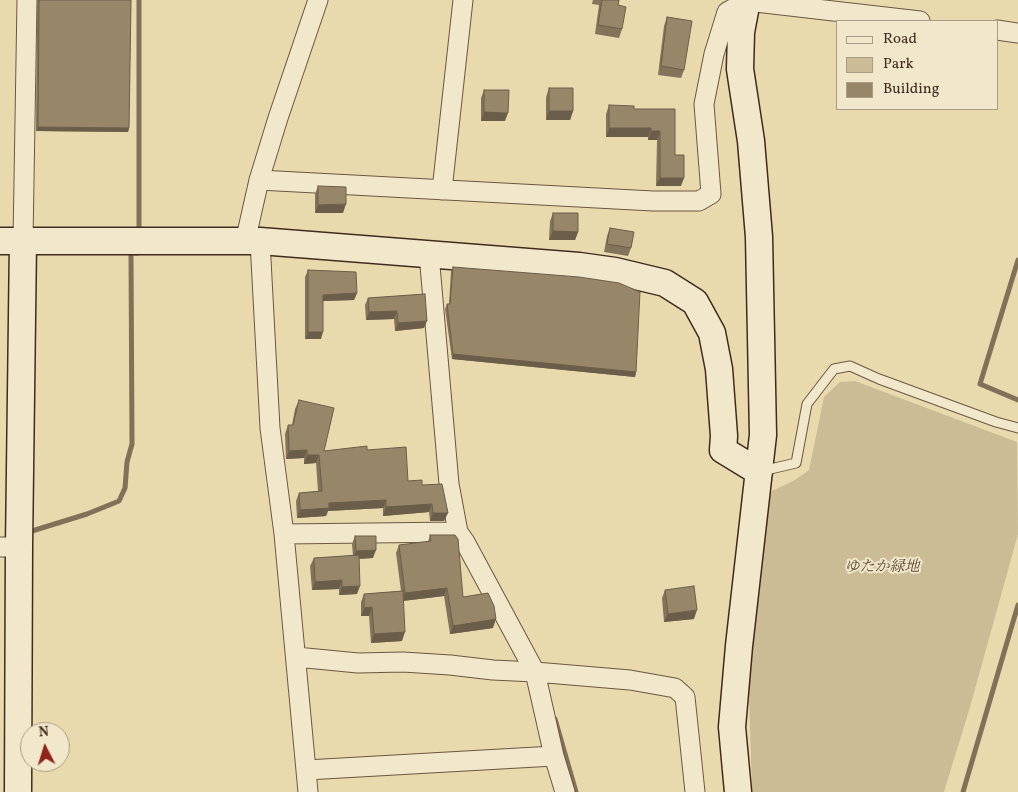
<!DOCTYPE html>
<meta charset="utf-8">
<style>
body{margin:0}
#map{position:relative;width:1018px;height:792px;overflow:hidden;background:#e9daad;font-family:Vollkorn,serif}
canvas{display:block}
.legend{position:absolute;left:836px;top:20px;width:162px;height:90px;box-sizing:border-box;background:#f1e7ca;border:1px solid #aa9c86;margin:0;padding:6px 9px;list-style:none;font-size:15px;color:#402b20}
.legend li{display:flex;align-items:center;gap:10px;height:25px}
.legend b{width:25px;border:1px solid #aa9c86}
.north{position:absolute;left:20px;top:722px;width:50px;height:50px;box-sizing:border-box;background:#f1e7ca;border:1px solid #aa9c86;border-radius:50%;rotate:355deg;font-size:14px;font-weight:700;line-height:20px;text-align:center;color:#402b20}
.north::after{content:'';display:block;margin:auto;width:18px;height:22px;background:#8f2418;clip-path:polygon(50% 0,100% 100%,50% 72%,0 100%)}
</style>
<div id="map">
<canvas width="1018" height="792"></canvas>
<ul class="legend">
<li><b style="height:6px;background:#f1e7ca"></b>Road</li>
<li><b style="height:14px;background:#ccbc95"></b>Park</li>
<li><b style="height:14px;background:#988669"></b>Building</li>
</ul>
<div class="north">N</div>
</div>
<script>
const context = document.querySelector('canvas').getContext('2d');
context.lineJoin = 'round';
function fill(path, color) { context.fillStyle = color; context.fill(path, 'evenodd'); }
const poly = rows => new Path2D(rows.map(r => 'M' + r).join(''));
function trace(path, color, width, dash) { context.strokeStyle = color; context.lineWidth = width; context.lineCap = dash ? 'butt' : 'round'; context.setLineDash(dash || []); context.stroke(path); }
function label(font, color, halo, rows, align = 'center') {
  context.font = font + ' Vollkorn,"Noto Serif JP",serif'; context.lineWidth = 4; context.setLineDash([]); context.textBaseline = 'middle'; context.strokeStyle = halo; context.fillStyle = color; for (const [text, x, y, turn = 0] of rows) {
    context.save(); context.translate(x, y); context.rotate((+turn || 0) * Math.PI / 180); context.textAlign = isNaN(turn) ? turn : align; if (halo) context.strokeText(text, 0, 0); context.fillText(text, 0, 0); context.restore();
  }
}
const green = poly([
 [855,381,1017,442,1018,534,970,707,944,792,752,792,748,665,767,501,772,491,795,480,809,470,824,397,840,382]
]);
const stream = poly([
 [139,233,139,0],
 [1018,260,980,384,1018,400],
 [32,531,87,514,119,501,125,488,127,462,132,444,131,253,138,253],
 [555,719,576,792],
 [963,792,1018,605]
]);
const lane = poly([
 [762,471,796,463,807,404,834,369,850,366,879,379,996,422,1018,428]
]);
const street = poly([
 [997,30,1018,33],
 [259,180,653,201,699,201,711,194,704,104,714,54,727,12,747,1,920,21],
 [442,190,463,0],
 [23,241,27,0],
 [260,241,270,428,284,534,308,792],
 [245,242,259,180,278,118,318,0],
 [429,254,449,484,458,532,465,542,535,672,554,756,565,792],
 [284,534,458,532],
 [0,547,19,547],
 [296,657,358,663,403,662,450,665,493,670,535,672,630,680,675,688,685,697,695,792],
 [306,770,554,756]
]);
const secondary = poly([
 [0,241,260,241,579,266,615,271,665,283,695,302,712,333,719,369,724,436,723,450,759,472],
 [18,792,19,547,23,241],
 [738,792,732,727,739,646,763,435,759,237,751,141,740,69,741,32,747,0]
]);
const wall = poly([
 [37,0,131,0,129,128,128,132,36,131],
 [593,0,619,0,618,5,622,29,619,38,595,34,599,5,592,4],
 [667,17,684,70,681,78,658,75,664,26],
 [549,88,573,111,570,120,546,120,546,97],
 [484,90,505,121,481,121,481,98],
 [609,105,634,109,675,109,675,155,681,186,656,186,657,140,648,140,648,137,606,137,606,114],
 [318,186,343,213,315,213,315,194],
 [553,213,578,232,575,240,549,240,550,221],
 [610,228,631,248,628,256,604,252,607,236],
 [453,267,636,372,635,377,452,359,445,309,447,304,449,304,451,271],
 [308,270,357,293,354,300,323,301,321,339,305,339,305,277],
 [425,294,424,328,395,331,394,319,366,320,365,305,368,298],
 [299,400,324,451,367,450,408,481,422,485,444,521,430,521,429,512,383,516,383,508,328,511,326,516,297,518,296,501,299,493,318,491,316,463,304,464,304,458,286,459,285,434,288,425,292,425,295,409],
 [430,535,463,597,493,628,450,634,444,596,403,601,402,641,371,643,369,616,361,616,361,602,364,594,401,591,396,553,399,545,428,542],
 [355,536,373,558,359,559,357,594,339,595,339,589,312,590,310,566,314,558,353,556,352,544],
 [665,590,694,619,664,622,662,598]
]);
const shadedWall = poly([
 [549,111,573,111,570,120,546,120],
 [484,112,508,113,505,121,481,121],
 [38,127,129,128,128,132,36,131],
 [609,128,651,128,648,137,606,137],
 [651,131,660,131,657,140,648,140],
 [660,178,684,178,681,186,656,186],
 [346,204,343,213,315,213,318,205],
 [553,231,578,232,575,240,549,240],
 [357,293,354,300,321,301,323,295],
 [397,311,394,319,366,320,369,312],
 [427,321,424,328,395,331,398,323],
 [308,332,323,332,321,339,305,339],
 [453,354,636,372,635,377,452,359],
 [307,450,304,458,286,459,289,451],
 [307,455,319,455,316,463,304,464],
 [386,500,383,508,328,511,326,516,297,518,300,510,329,503],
 [432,504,429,512,383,516,386,507],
 [433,513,448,513,444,521,430,521],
 [376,550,373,558,353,559,356,551],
 [342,580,339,589,312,590,315,582],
 [360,586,357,594,339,595,342,587],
 [447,588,444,596,402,601,405,593],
 [372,607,369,616,361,616,364,608],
 [697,610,694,619,664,622,668,614],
 [496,619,493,628,450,634,453,626],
 [405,632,402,641,371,643,374,634]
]);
const building = poly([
 [39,0,131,0,129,128,38,127,39,0],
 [602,0,619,0,618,5,626,7,622,29,598,25,602,0],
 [667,17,692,21,684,70,661,66,667,17],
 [549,88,573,88,573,111,549,111,549,88],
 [484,90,509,90,508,113,484,112,484,90],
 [609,105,634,106,634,109,675,109,675,155,684,155,684,178,660,178,660,131,651,131,651,128,609,128,609,105],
 [318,186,346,187,346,204,318,205,318,186],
 [553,213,578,213,578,232,553,231,553,213],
 [610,228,634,232,631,248,607,244,610,228],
 [453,267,579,277,619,283,640,292,636,372,453,354,447,304,450,304,453,267],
 [308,270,356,272,357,293,323,295,323,332,308,332,308,270],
 [425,294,427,321,398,323,397,311,369,312,368,298,425,294],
 [299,400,334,408,324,451,367,446,367,450,406,447,408,481,422,480,422,485,442,484,448,513,433,513,432,504,386,507,386,500,329,503,329,508,300,510,299,493,322,491,319,455,307,455,307,450,289,451,288,425,293,425,299,400],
 [430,535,455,535,458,539,463,597,488,593,494,606,496,619,453,626,447,588,405,593,399,545,431,541,430,535],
 [355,536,376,536,376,550,356,551,355,536],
 [359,555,360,586,342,587,342,580,315,582,314,558,359,555],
 [694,586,697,610,668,614,665,590,694,586],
 [403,591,405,632,374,634,372,607,364,608,364,594,403,591]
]);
const parkNames = [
 ["ゆたか緑地",882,568]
];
fill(green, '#ccbc95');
trace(stream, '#837058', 5);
trace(lane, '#6a5743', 11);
trace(street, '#6a5743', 21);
trace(secondary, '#402b20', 29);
trace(lane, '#f1e7ca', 9);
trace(street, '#f1e7ca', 19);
trace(secondary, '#f1e7ca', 26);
fill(wall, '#83735a');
fill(shadedWall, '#6a5e4a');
fill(building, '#988669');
trace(building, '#6a5e4a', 1);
label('italic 15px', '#5c4837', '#f1e7ca', parkNames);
</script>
